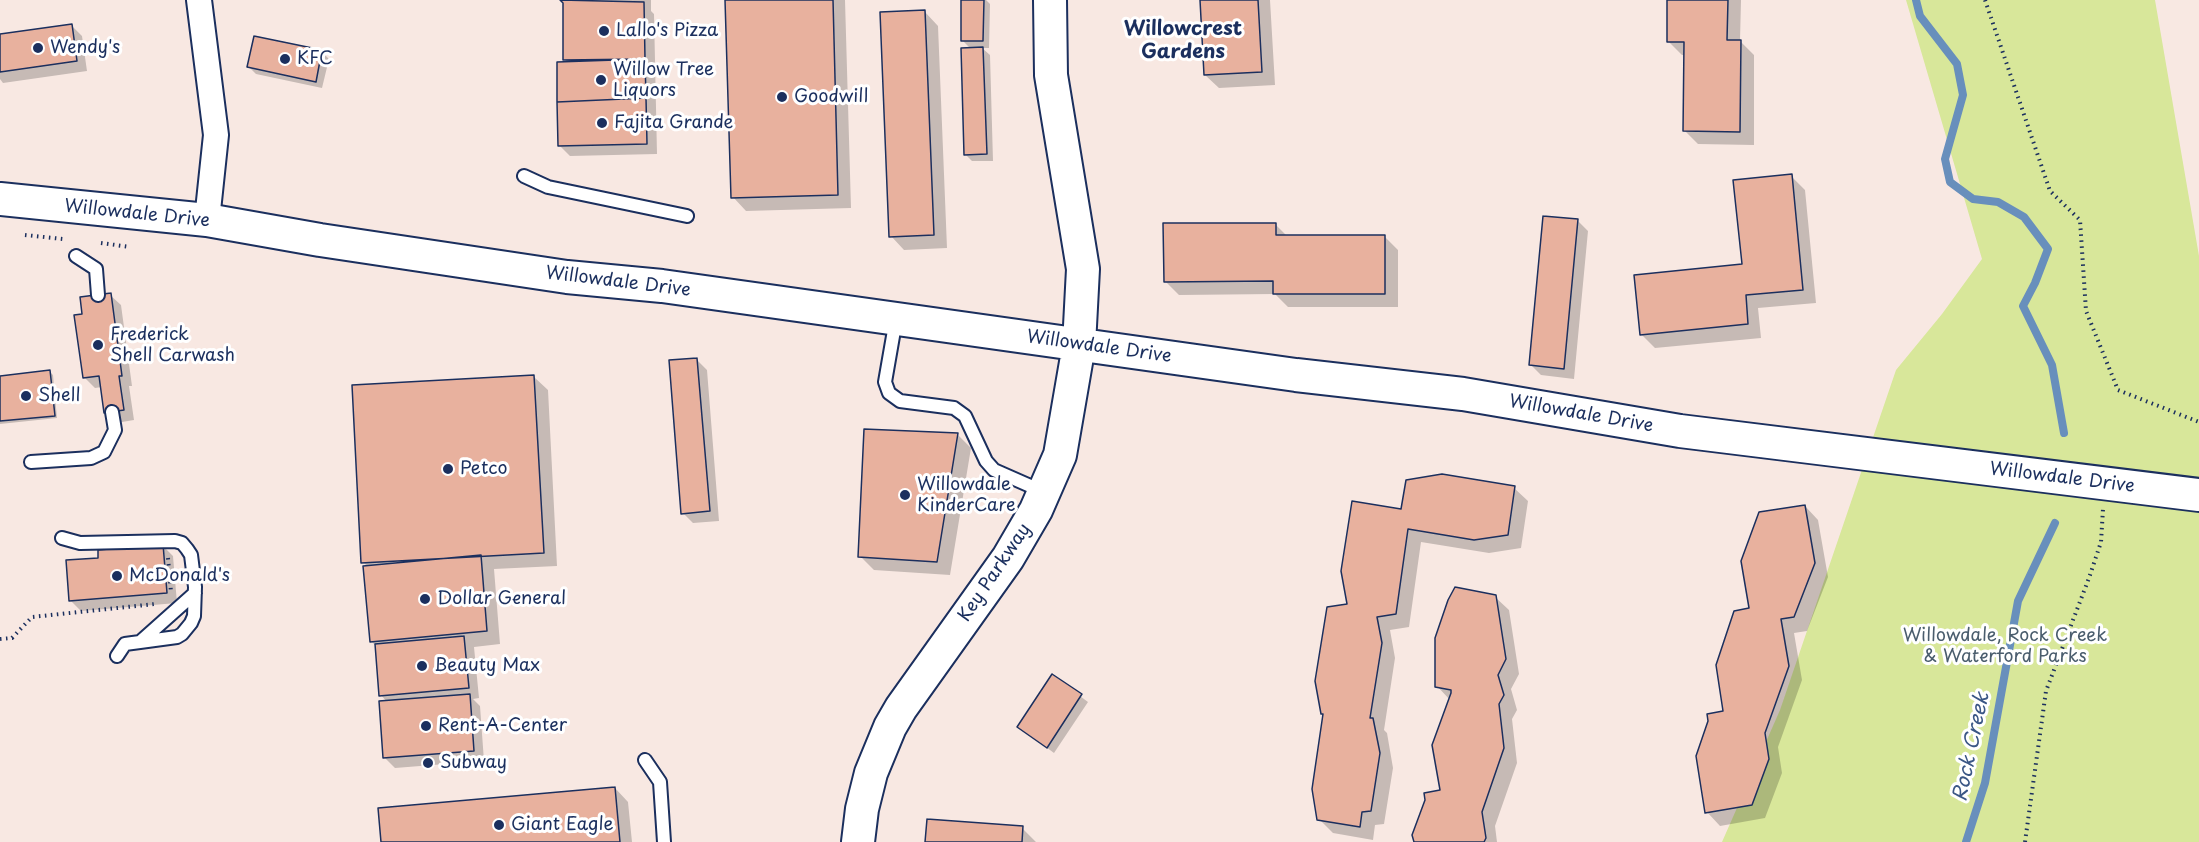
<!DOCTYPE html>
<style>
body{margin:0}
canvas{display:block;background:#f8e8e2}
</style>
<canvas width="2199" height="842"></canvas>
<script>
const context = document.querySelector('canvas').getContext('2d');
context.lineJoin = 'round';
function fill(path, color) { context.fillStyle = color; context.fill(path, 'evenodd'); }
const poly = rows => new Path2D(rows.map(r => 'M' + r).join(''));
function trace(path, color, width, dash) { context.strokeStyle = color; context.lineWidth = width; context.lineCap = dash ? 'butt' : 'round'; context.setLineDash(dash || []); context.stroke(path); }
function label(font, color, halo, rows, align = 'center') {
  context.font = font + ' "Playpen Sans",sans-serif'; context.lineWidth = 6; context.setLineDash([]); context.textBaseline = 'middle'; context.strokeStyle = halo; context.fillStyle = color; for (const [text, x, y, turn = 0] of rows) {
    context.save(); context.translate(x, y); context.rotate((+turn || 0) * Math.PI / 180); context.textAlign = isNaN(turn) ? turn : align; if (halo) context.strokeText(text, 0, 0); context.fillText(text, 0, 0); context.restore();
  }
}
const green = poly([
 [1906,0,2155,0,2199,256,2199,842,1722,842,1780,710,1896,370,1942,314,1982,259]
]);
const shadow = poly([
 [562,0,651,0,651,11,654,14,657,154,570,156,560,146,568,63,565,59,564,3],
 [727,0,845,0,851,208,746,211,733,197],
 [963,0,986,0,990,4,989,48,982,48,990,55,993,161,972,161,965,154,971,49,962,40],
 [1201,0,1270,0,1275,85,1219,88,1205,75],
 [1669,0,1741,0,1740,41,1754,55,1754,145,1698,144,1684,130,1685,55,1682,55,1668,41],
 [925,12,938,26,947,248,904,250,891,236],
 [72,26,82,36,87,71,3,83,0,79,0,36],
 [322,52,329,59,322,88,256,74,249,67],
 [1791,176,1805,190,1816,303,1758,308,1761,338,1655,348,1641,334,1743,266],
 [1578,221,1588,231,1574,379,1541,375,1531,365],
 [1276,225,1287,236,1384,236,1398,250,1398,307,1288,307,1275,294,1179,295,1165,281],
 [110,295,121,305,132,386,129,386,134,420,116,423,105,412,102,387,95,388,84,377,84,315],
 [697,360,707,370,719,521,693,523,683,513],
 [50,372,53,375,57,418,0,424,0,377],
 [534,377,548,390,557,566,494,569,500,644,474,647,479,698,473,699,480,706,484,761,395,768,384,757,387,702,381,695,376,646,371,641,368,567,363,562],
 [866,430,958,435,971,448,950,575,874,570,860,556],
 [1514,488,1528,501,1521,548,1489,553,1421,542,1409,627,1390,630,1395,658,1384,730,1387,733,1393,768,1384,824,1375,825,1373,840,1333,833,1319,819,1349,605,1403,511],
 [1805,506,1818,520,1828,577,1807,631,1794,633,1802,680,1778,747,1782,773,1765,818,1720,826,1707,812,1725,712,1751,610],
 [163,546,173,556,177,603,81,611,70,600,100,559],
 [1495,597,1509,610,1519,674,1511,689,1517,710,1512,719,1517,763,1495,826,1497,842,1415,842,1442,792,1450,700,1437,686],
 [1053,676,1088,702,1054,753,1019,727],
 [615,788,628,802,632,842,383,842],
 [1022,828,1036,842,927,842]
]);
const stream = poly([
 [1916,0,1920,16,1957,64,1963,95,1945,159,1950,182,1973,199,1998,202,2024,217,2048,249,2035,283,2023,306,2052,365,2064,433],
 [1966,842,1985,783,2018,601,2055,523]
]);
const building = poly([
 [560,0,644,2,645,59,563,60,563,3,560,0],
 [725,0,833,0,838,195,731,198,725,0],
 [961,0,984,0,983,41,961,41,961,0],
 [1200,0,1258,0,1262,72,1204,75,1200,0],
 [1667,0,1728,0,1727,40,1741,40,1740,132,1683,131,1684,42,1667,42,1667,0],
 [925,10,934,235,889,237,880,12,925,10],
 [72,24,77,61,0,72,0,34,72,24],
 [254,36,322,50,316,82,247,67,254,36],
 [983,47,987,154,964,155,961,48,983,47],
 [645,59,646,98,557,102,557,62,645,59],
 [646,98,647,144,558,146,557,102,646,98],
 [1792,174,1803,290,1746,295,1748,324,1640,335,1634,275,1742,264,1733,180,1792,174],
 [1543,216,1578,219,1564,369,1529,365,1543,216],
 [1163,223,1276,223,1276,235,1385,235,1385,294,1273,294,1273,281,1164,282,1163,223],
 [111,293,122,376,119,376,124,410,104,413,99,376,83,378,74,315,82,314,80,297,111,293],
 [697,358,710,511,681,514,669,360,697,358],
 [50,370,55,416,0,421,0,376,50,370],
 [534,375,544,553,361,563,352,385,534,375],
 [864,429,958,433,937,562,858,557,864,429],
 [1442,474,1515,486,1508,535,1474,540,1408,529,1396,614,1377,617,1382,643,1370,718,1373,718,1380,753,1371,811,1362,812,1360,827,1317,820,1312,789,1323,714,1321,714,1315,681,1327,607,1347,604,1341,571,1352,501,1401,509,1406,480,1442,474],
 [1805,505,1815,563,1794,617,1781,619,1789,666,1765,733,1769,759,1752,805,1705,813,1696,756,1708,721,1707,714,1723,711,1716,665,1734,611,1749,608,1741,561,1759,512,1805,505],
 [163,544,167,593,69,601,66,560,98,558,98,550,163,544],
 [481,555,487,631,370,642,363,566,481,555],
 [1455,587,1496,595,1506,659,1498,675,1504,695,1499,704,1504,748,1482,812,1486,838,1484,842,1414,842,1412,835,1425,800,1424,793,1440,790,1432,745,1451,693,1451,690,1435,687,1435,638,1448,600,1455,587],
 [464,636,469,688,379,696,375,644,464,636],
 [1052,674,1082,694,1047,748,1017,727,1052,674],
 [470,694,474,751,383,758,379,701,470,694],
 [615,787,620,842,381,842,378,808,615,787],
 [927,819,1023,826,1022,842,925,842,927,819]
]);
const path = poly([
 [1985,0,2050,191,2080,220,2086,311,2118,390,2199,422],
 [25,235,63,239],
 [101,243,130,247],
 [168,558,171,592],
 [0,639,12,638,32,617,155,604],
 [2025,842,2046,691,2089,578,2101,542,2103,509]
]);
const service = poly([
 [524,176,548,187,687,216],
 [76,256,96,269,98,295],
 [896,319,885,382,889,393,900,401,954,408,965,416,986,461,994,470,1044,492],
 [31,462,91,458,104,452,115,430,112,412],
 [62,538,80,543,175,541,182,543,187,549,191,555,195,587,194,616,191,623,182,634,177,637,140,642],
 [117,656,125,644,140,642,195,593],
 [645,760,660,782,664,842]
]);
const minor = poly([
 [199,0,216,135,207,220]
]);
const tertiary = poly([
 [0,199,207,220,320,240,567,277,662,286,1296,375,1463,394,1680,431,2199,495],
 [858,842,862,809,871,773,890,727,901,708,1008,558,1036,510,1060,455,1079,345,1083,269,1051,75,1050,0]
]);
const markers = [
 [604,31,6,"#1b2f5e"],
 [38,48,6,"#1b2f5e"],
 [285,59,6,"#1b2f5e"],
 [601,80,6,"#1b2f5e"],
 [782,97,6,"#1b2f5e"],
 [602,123,6,"#1b2f5e"],
 [98,345,6,"#1b2f5e"],
 [26,396,6,"#1b2f5e"],
 [448,469,6,"#1b2f5e"],
 [905,495,6,"#1b2f5e"],
 [117,576,6,"#1b2f5e"],
 [425,599,6,"#1b2f5e"],
 [422,666,6,"#1b2f5e"],
 [426,726,6,"#1b2f5e"],
 [428,763,6,"#1b2f5e"],
 [499,825,6,"#1b2f5e"]
];
const poiNames = [
 ["Lallo's Pizza",616,31],
 ["Wendy's",50,48],
 ["KFC",297,59],
 ["Willow Tree",613,70],
 ["Liquors",613,91],
 ["Goodwill",794,97],
 ["Fajita Grande",614,123],
 ["Frederick",110,335],
 ["Shell Carwash",110,356],
 ["Shell",38,396],
 ["Petco",460,469],
 ["Willowdale",917,485],
 ["KinderCare",917,506],
 ["McDonald's",129,576],
 ["Dollar General",437,599],
 ["Beauty Max",434,666],
 ["Rent-A-Center",438,726],
 ["Subway",440,763],
 ["Giant Eagle",511,825]
];
const streetNames = [
 ["Willowdale Drive",137,214,6],
 ["Willowdale Drive",618,282,7],
 ["Willowdale Drive",1099,347,8],
 ["Willowdale Drive",1581,414,10],
 ["Willowdale Drive",2062,478,7],
 ["Key Parkway",995,573,-56]
];
const parkNames = [
 ["Willowdale, Rock Creek",2005,636],
 ["& Waterford Parks",2005,657]
];
const neighbourhoodNames = [
 ["Willowcrest",1183,29],
 ["Gardens",1183,52]
];
const waterNames = [
 ["Rock Creek",1972,747,-78]
];
fill(green, '#d8e79a');
fill(shadow, '#0003');
trace(stream, '#688fbc', 8);
fill(building, '#e8b19e');
trace(building, '#1b2f5e', 1.5);
trace(service, '#1b2f5e', 16);
trace(minor, '#1b2f5e', 28);
trace(tertiary, '#1b2f5e', 36);
trace(path, '#1b2f5e', 4, [1.5, 4.5]);
trace(service, '#fff', 12);
trace(minor, '#fff', 24);
trace(tertiary, '#fff', 32);
for (const [x, y, r, color] of markers) { const dot = new Path2D(); dot.arc(x, y, r, 0, 2 * Math.PI); context.fillStyle = color; context.fill(dot); trace(dot, '#fff', 2); }
label('18px', '#1b2f5e', '#fff', poiNames, 'left');
label('18px', '#1b2f5e', '#fff', streetNames);
label('18px', '#4a5d6d', '#fff', parkNames);
label('bold 20px', '#1b2f5e', '#fff', neighbourhoodNames);
label('italic 20px', '#3b5785', '#fff', waterNames);
</script>
